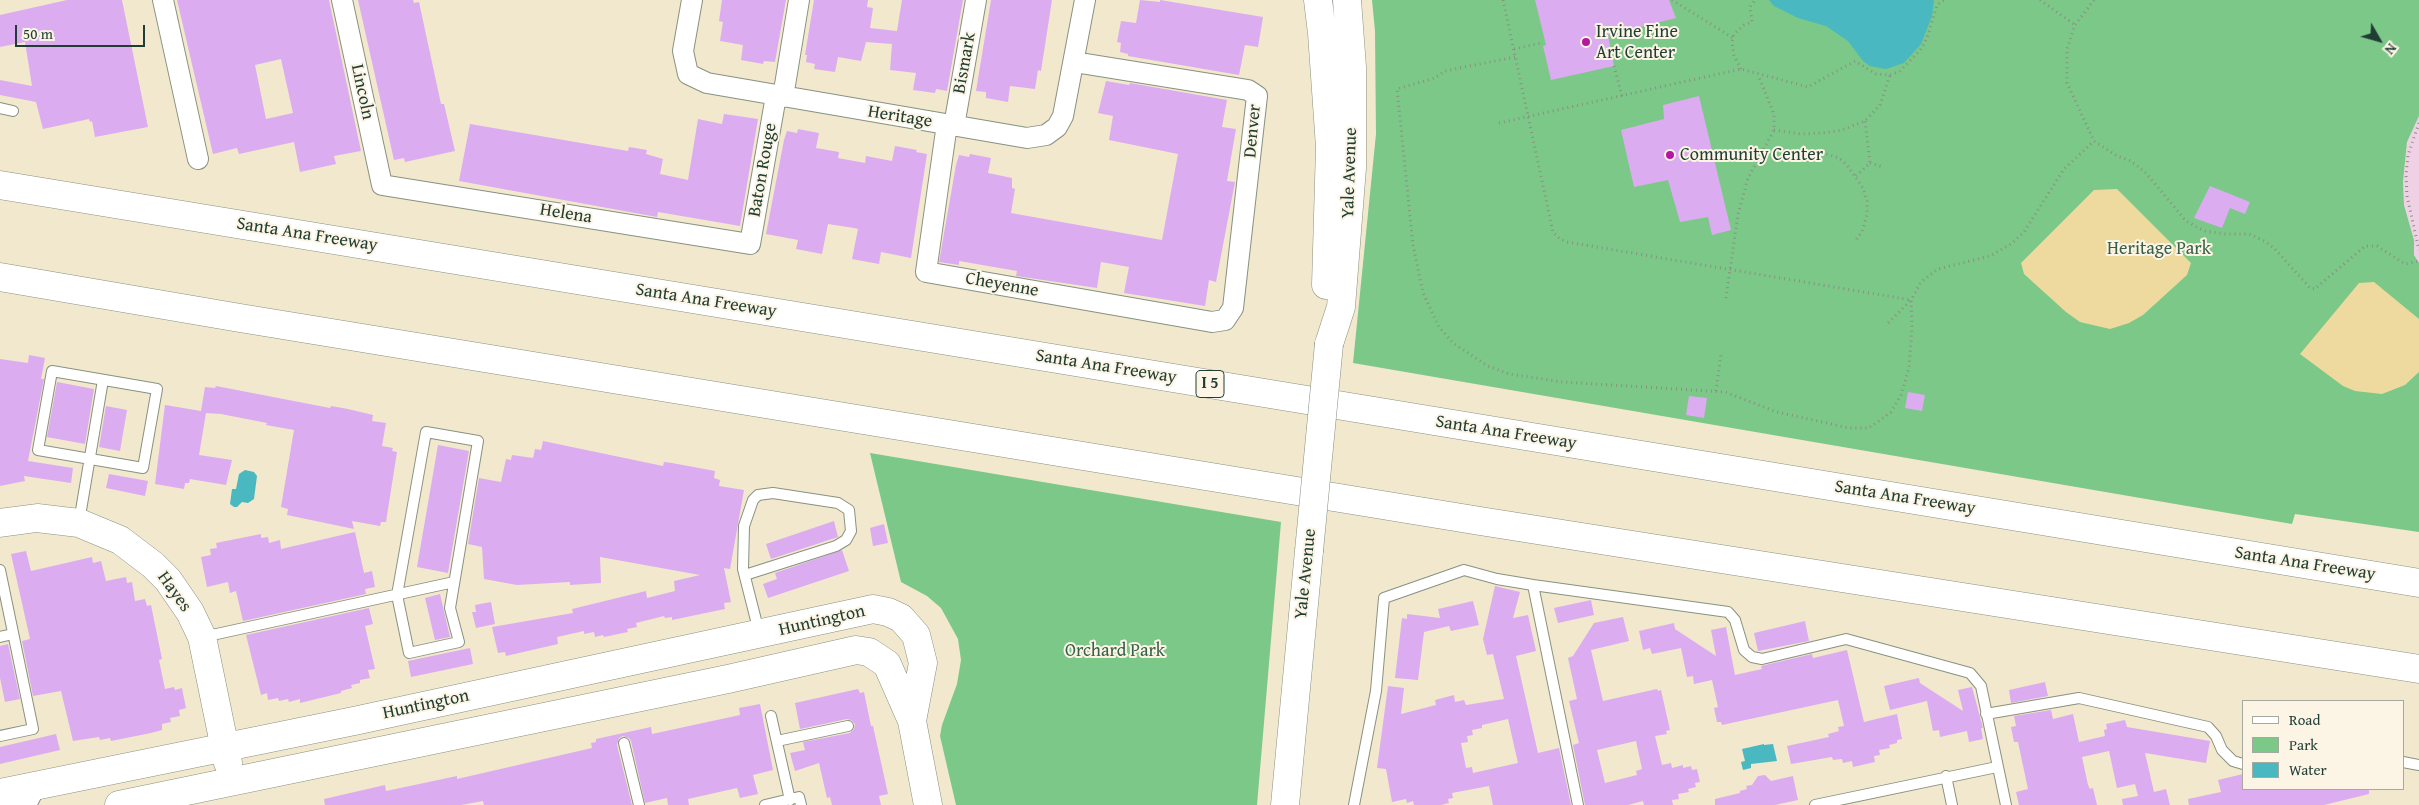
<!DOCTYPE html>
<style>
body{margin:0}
#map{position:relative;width:2419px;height:805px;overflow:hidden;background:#f2e8cd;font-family:"Gentium Book Plus",serif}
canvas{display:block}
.legend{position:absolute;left:2242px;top:700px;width:162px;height:90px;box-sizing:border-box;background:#fcf5e5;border:1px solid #a4ab9e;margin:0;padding:6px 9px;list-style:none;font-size:15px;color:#1f3d34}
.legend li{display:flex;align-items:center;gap:10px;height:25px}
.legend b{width:25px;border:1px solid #a4ab9e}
.north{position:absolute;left:2354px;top:15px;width:50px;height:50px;-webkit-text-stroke:4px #fcf5e5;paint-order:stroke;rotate:128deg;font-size:14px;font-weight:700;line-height:20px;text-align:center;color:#1f3d34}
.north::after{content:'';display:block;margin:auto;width:18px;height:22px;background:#1f3d34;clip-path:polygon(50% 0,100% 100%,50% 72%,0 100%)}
.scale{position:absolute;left:15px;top:25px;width:130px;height:22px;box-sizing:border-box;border:2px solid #1f3d34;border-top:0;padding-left:6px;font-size:15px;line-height:18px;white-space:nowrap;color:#1f3d34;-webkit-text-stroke:4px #fcf5e5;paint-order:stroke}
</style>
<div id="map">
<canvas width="2419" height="805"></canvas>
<ul class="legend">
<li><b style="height:6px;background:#fff"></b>Road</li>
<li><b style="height:14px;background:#7bc888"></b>Park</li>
<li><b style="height:14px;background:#49b8c1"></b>Water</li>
</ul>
<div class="north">N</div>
<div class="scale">50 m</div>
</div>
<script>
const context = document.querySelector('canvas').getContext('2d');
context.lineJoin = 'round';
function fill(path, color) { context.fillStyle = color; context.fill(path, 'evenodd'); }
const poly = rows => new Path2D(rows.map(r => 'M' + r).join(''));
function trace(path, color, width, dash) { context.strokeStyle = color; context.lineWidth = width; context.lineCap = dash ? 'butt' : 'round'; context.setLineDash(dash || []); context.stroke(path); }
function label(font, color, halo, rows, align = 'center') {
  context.font = font + ' "Gentium Book Plus",serif'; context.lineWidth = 4; context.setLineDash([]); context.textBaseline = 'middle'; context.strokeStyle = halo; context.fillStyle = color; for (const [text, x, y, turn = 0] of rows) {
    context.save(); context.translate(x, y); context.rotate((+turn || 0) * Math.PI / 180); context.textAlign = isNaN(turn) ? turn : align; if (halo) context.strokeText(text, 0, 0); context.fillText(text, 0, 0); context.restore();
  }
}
const built = poly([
 [2419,116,2419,263,2414,255,2414,240,2404,205,2403,182,2407,142]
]);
const green = poly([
 [1372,0,2419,0,2419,116,2407,142,2403,182,2404,205,2414,240,2414,255,2419,263,2419,532,2295,514,2292,524,1353,363,1376,134,1375,31],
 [870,453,1281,522,1257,805,956,805,940,736,942,725,957,684,961,660,958,639,941,608,927,596,901,582]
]);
const sand = poly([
 [2117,189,2191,263,2187,275,2143,315,2129,323,2110,329,2080,322,2066,312,2024,274,2021,263,2094,190],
 [2374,282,2419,319,2419,372,2405,385,2382,394,2355,391,2343,386,2300,354,2359,283]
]);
const water = poly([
 [1769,0,1934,0,1932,16,1921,44,1904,63,1886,69,1870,66,1863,61,1848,41,1826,26,1798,18,1774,6],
 [245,470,254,472,257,476,254,499,248,503,242,502,237,507,234,507,230,504,232,489,236,489,239,474],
 [1764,744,1764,745,1773,744,1777,761,1751,764,1751,768,1743,770,1741,762,1745,761,1742,749]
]);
const building = poly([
 [67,0,122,0,148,127,95,137,92,121,90,122,89,119,43,129,36,102,0,95,0,80,32,86,25,42,0,47,0,15],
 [177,0,329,0,361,151,334,156,336,164,300,172,294,142,239,154,237,148,213,154],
 [281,59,293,113,266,119,255,65],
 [358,0,413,0,414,3,419,2,441,104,444,104,455,151,405,162,404,158,394,160],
 [722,0,786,0,775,62,764,61,763,64,741,60,743,45,720,41,723,22,719,21],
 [814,0,868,0,867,7,873,8,870,28,897,31,902,0,963,0,947,91,936,89,935,93,913,90,916,73,890,70,892,44,866,42,861,61,838,57,835,72,814,69,815,64,806,62,807,55,805,55],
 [991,0,1052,0,1041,71,1038,70,1035,89,1010,86,1008,102,986,98,986,92,976,91],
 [1140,0,1160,2,1160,0,1263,17,1258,47,1245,45,1239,75,1128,56,1128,54,1120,52,1121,43,1117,42,1121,21,1136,23],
 [1535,0,1669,0,1676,18,1608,35,1614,66,1551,80,1543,46,1546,45],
 [1106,81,1129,85,1130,83,1227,100,1222,127,1236,129,1227,181,1235,182,1216,282,1209,280,1205,306,1124,293,1129,267,1101,262,1097,288,1016,276,1017,271,959,261,959,265,939,262,956,165,959,155,969,157,970,154,991,158,988,173,1012,178,1012,188,1015,189,1011,213,1162,240,1178,154,1109,140,1113,116,1098,113],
 [1699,96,1731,230,1712,235,1708,217,1680,222,1668,180,1634,187,1621,130,1664,119,1663,105],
 [724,114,758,119,740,226,658,212,657,217,459,181,470,124,628,151,629,147,647,150,646,154,663,159,660,174,688,180,698,119,722,124],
 [798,129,819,133,816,148,839,152,838,158,865,163,866,156,892,161,895,146,917,150,916,152,927,154,911,258,881,252,879,264,852,259,858,229,854,228,828,224,822,254,796,249,798,240,766,234,784,140,787,131,797,133],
 [2210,186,2250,202,2245,214,2230,208,2222,228,2194,218],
 [29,355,45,358,41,379,44,379,28,461,73,468,71,483,24,476,25,481,0,486,0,359,28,363],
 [57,382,94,389,85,444,47,437],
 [216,386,330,408,331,406,348,409,373,415,372,421,386,423,382,446,393,448,392,451,397,452,386,522,381,522,380,526,352,521,354,529,287,515,288,509,281,507,294,430,266,425,267,423,221,414,206,413,199,455,232,460,226,485,190,479,189,483,185,483,184,489,155,484,165,405,201,411,205,387,215,388],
 [1908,392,1925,395,1922,411,1905,408],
 [1689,396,1707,398,1704,418,1686,415],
 [106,406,127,410,120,451,99,447],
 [543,441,663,466,664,462,672,463,715,471,714,478,720,480,719,486,744,490,730,569,724,568,731,602,724,603,725,609,672,620,672,617,665,618,664,616,636,623,637,627,627,629,628,632,604,637,603,635,595,637,594,632,584,634,584,631,557,637,558,644,506,656,505,652,498,653,492,627,573,613,572,609,646,591,647,598,675,591,674,581,700,575,600,557,601,583,570,585,570,582,517,585,484,579,482,547,468,544,479,478,501,482,506,459,511,460,512,455,533,458,535,449,541,450],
 [438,445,469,451,448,573,417,567],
 [109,474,148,481,145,496,106,488],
 [834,521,838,537,771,559,766,544],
 [884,524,888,543,873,546,870,528],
 [355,532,364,573,372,571,375,587,365,589,366,594,243,621,236,591,230,593,228,582,207,587,201,557,211,555,210,549,217,548,216,543,261,534,261,538,268,537,269,543,280,540,281,549],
 [842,550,849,571,768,598,763,584,777,579,775,573],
 [26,551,31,571,92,557,93,563,101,561,106,581,126,577,127,583,132,582,135,601,145,599,147,606,151,605,162,659,159,660,165,689,174,687,175,690,182,688,186,708,179,710,180,716,170,718,171,722,162,724,162,730,151,733,111,741,110,738,100,740,99,737,73,741,61,691,33,696,22,641,30,639,11,554],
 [1495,586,1520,592,1513,618,1528,615,1536,651,1516,656,1538,753,1559,748,1571,805,1493,805,1489,786,1452,793,1453,798,1448,799,1449,803,1441,805,1414,805,1413,801,1407,803,1406,799,1392,802,1386,769,1377,768,1388,686,1404,688,1401,714,1436,705,1435,700,1454,695,1455,702,1464,700,1466,705,1504,699,1493,654,1487,655,1483,639],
 [1508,719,1518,763,1473,773,1472,767,1466,768,1461,743,1468,742,1467,736,1473,735,1472,730,1482,728,1482,725],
 [440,594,450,637,435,640,425,598],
 [1591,600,1594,615,1558,623,1554,608],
 [1473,601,1479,625,1451,631,1449,626,1424,632,1418,680,1395,678,1402,618,1407,619,1407,614,1440,618,1438,609],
 [491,602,495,624,476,628,472,612,476,612,475,605],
 [369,608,373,624,365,626,375,669,368,670,370,678,360,680,360,683,351,685,352,688,341,691,341,693,300,703,300,699,289,702,288,699,279,701,278,698,268,700,267,693,261,695,246,635],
 [1623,617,1629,641,1591,650,1603,701,1657,689,1658,691,1661,690,1670,730,1666,731,1667,734,1655,736,1662,765,1671,763,1672,768,1683,765,1683,768,1691,766,1692,770,1697,769,1700,782,1695,783,1696,787,1688,789,1689,792,1678,794,1679,799,1672,800,1673,805,1644,805,1643,801,1628,805,1585,805,1573,745,1579,743,1569,701,1577,699,1568,658,1573,656,1594,623],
 [1636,741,1642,769,1636,771,1637,775,1605,783,1597,750],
 [1805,621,1809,641,1758,651,1754,633],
 [1674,623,1675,629,1716,656,1711,630,1726,627,1735,675,1762,669,1761,666,1812,654,1813,658,1847,650,1864,722,1897,714,1902,739,1897,740,1897,743,1889,745,1890,748,1879,750,1880,755,1874,756,1875,762,1853,767,1852,761,1843,763,1842,759,1833,760,1832,757,1791,764,1787,746,1829,737,1828,734,1839,731,1838,727,1844,726,1838,700,1722,725,1721,722,1717,722,1714,708,1718,707,1712,680,1694,684,1693,676,1687,677,1681,648,1652,654,1650,648,1643,650,1639,631],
 [8,644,20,699,5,702,0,678,0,646],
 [470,648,473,664,411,677,408,661],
 [1919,678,1920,683,1963,711,1958,690,1972,687,1983,728,1981,728,1983,739,1969,742,1967,731,1940,737,1939,730,1933,731,1927,701,1890,710,1884,686],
 [2045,682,2048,696,2011,703,2009,690],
 [858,689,860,693,864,692,871,726,873,726,888,794,879,796,881,805,832,805,830,797,827,798,819,763,795,771,790,753,805,750,803,742,850,733,854,729,855,724,851,720,847,719,800,729,795,703],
 [760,704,773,770,753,775,758,794,740,798,737,788,688,799,689,805,668,805,667,798,645,803,631,741,629,738,623,736,619,738,617,745,632,805,484,805,483,801,461,805,325,805,324,799,385,785,386,791,457,776,457,779,592,748,591,743,596,742,596,739,651,727,652,734,740,715,739,708],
 [2051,710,2053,719,2073,714,2079,742,2105,736,2104,730,2107,729,2106,724,2125,720,2127,727,2210,741,2206,763,2145,753,2154,792,2166,789,2170,805,2123,805,2122,799,2138,796,2135,784,2117,788,2109,751,2082,757,2088,785,2090,789,2093,788,2097,805,2019,805,2016,792,2028,789,2018,742,2014,742,2011,727,2016,726,2014,716],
 [56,734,60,750,0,764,0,747],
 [2243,774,2243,789,2369,789,2369,794,2324,805,2189,805,2188,799,2221,792,2218,780],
 [1765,775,1771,781,1793,776,1798,800,1775,805,1715,805,1715,799,1740,793,1740,791,1747,789,1746,786,1752,785,1758,776]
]);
const path = poly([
 [1503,0,1553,232,1560,239,1567,242,1911,300,1888,323],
 [1672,0,1733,38],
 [2040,0,2075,25],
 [2094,0,2075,25,2067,49,2067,83,2094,141,2117,156,2131,161,2146,173,2186,221,2204,231,2226,234,2249,234,2264,241,2274,248,2310,288,2315,289,2365,246,2377,246,2405,264,2419,261],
 [1514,49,1542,43],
 [1515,57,1445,71,1435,78,1397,89,1413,245,1423,293,1439,327,1453,343,1488,366,1509,374,1563,382,1725,392,1777,412,1849,428,1869,428,1891,412,1901,395,1909,368,1912,326,1911,300,1921,282,1938,269,1990,256,2011,244,2024,232,2064,169,2094,141],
 [1614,66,1622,96],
 [1741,69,1734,56,1732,42,1734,34,1744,25,1752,22,1750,7,1755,0],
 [1499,123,1741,69,1808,87,1855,61,1876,74,1890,75,1900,71,1922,48,1928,35,1937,5,1944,0],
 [2419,123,2408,155,2406,175,2407,196,2419,250],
 [1774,130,1801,134,1822,133,1842,130,1865,121,1880,105,1890,75],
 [1812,156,1823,153,1839,158,1847,165,1863,188,1867,201,1867,214,1862,232,1854,242],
 [1870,163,1883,167],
 [1856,176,1870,163,1865,121],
 [1726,298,1738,214,1748,178,1774,130,1774,114,1758,75],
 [1716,391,1721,354]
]);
const lane = poly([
 [0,108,13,111],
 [52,371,157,389,143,468,38,450,52,371],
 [426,432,478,441,450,608,459,642,409,653,397,595,426,432],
 [79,522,103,380],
 [0,570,33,729,0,736],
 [745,575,836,546,846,540,851,531,849,510,838,503,773,493,758,495,753,500,744,526,743,569,759,632],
 [1533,585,1728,612,1735,620,1744,650,1752,657,1762,659,1846,639,1970,673,1981,686,2006,805],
 [0,637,13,634],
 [203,637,454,582],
 [1986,714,2079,698,2208,727,2216,736,2222,750,2233,761,2243,764],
 [771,716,790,800],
 [777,741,848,726],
 [624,743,639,805],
 [2403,762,2419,765],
 [1946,776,1952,805],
 [765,805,799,797,801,805],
 [1354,805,1376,691,1384,598,1464,570,1497,579,1533,585,1578,805],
 [1815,805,1997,767]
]);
const street = poly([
 [163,0,198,159],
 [342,0,382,185,750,244,776,96],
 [692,0,683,51,688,74,707,83,1027,138,1046,135,1057,127,1063,116,1085,0],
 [783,97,799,0],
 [947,124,926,272,1212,322,1225,320,1233,308,1257,96,1248,90,1074,62],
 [954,126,976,0],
 [14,805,28,801,36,785]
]);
const secondary = poly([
 [1318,0,1322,33,1330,147,1326,285],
 [1329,344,1341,307,1352,168,1352,67,1347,0],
 [0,523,37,518,79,523,120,540,153,565,168,580,190,612,202,637,228,763],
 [0,793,354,721,873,609,888,612,901,618,916,635,923,663,912,721],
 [119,805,728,679,856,650,869,652,887,664,912,721,928,805],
 [1285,805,1309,551]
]);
const highway = poly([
 [0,185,2419,583],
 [0,277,240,318,1480,521,2419,669]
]);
const secondaryBridge = poly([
 [1309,551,1329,344]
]);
const markers = [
 [1586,42,5,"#b5179e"],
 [1670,155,5,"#b5179e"]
];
const shields = [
 [1210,384,28]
];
const shieldNames = [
 ["I 5",1210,384]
];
const poiNames = [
 ["Irvine Fine",1596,32],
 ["Art Center",1596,53],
 ["Community Center",1680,155]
];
const streetNames = [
 ["Bismark",965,63,-80],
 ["Lincoln",362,92,78],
 ["Heritage",900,117,9],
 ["Denver",1253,131,-85],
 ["Baton Rouge",763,170,-80],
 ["Yale Avenue",1350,173,-88],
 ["Helena",566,214,9],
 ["Santa Ana Freeway",307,235,9],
 ["Cheyenne",1002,285,10],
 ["Santa Ana Freeway",706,301,9],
 ["Santa Ana Freeway",1106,367,9],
 ["Santa Ana Freeway",1506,433,9],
 ["Santa Ana Freeway",1905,498,9],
 ["Santa Ana Freeway",2305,564,9],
 ["Yale Avenue",1306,574,-84],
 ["Hayes",174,592,54],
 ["Huntington",822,621,-13],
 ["Huntington",426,705,-12]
];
const parkNames = [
 ["Heritage Park",2159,249],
 ["Orchard Park",1115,651]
];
fill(built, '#f0d0e5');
fill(green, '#7bc888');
fill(sand, '#eeda9e');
fill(water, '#49b8c1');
fill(building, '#dcacf0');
trace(lane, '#889280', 12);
trace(street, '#889280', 22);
trace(secondary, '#889280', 29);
trace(highway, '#889280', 29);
trace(path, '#889280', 3, [1, 4]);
trace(lane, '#fff', 10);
trace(street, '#fff', 20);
trace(secondary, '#fff', 28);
trace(highway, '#fff', 28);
trace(secondaryBridge, '#889280', 29, []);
trace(secondaryBridge, '#fff', 28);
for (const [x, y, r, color] of markers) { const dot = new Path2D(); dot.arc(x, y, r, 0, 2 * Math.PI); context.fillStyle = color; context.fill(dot); trace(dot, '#fcf5e5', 2); }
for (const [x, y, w] of shields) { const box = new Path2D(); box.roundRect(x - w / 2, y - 13.5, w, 27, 4); context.fillStyle = '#fcf5e5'; context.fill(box); trace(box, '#1f3d34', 1); }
label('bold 16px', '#1f3d34', null, shieldNames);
label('18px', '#1f3d34', '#fcf5e5', poiNames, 'left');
label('18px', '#1f3d34', '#fcf5e5', streetNames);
label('18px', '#366049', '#fcf5e5', parkNames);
</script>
